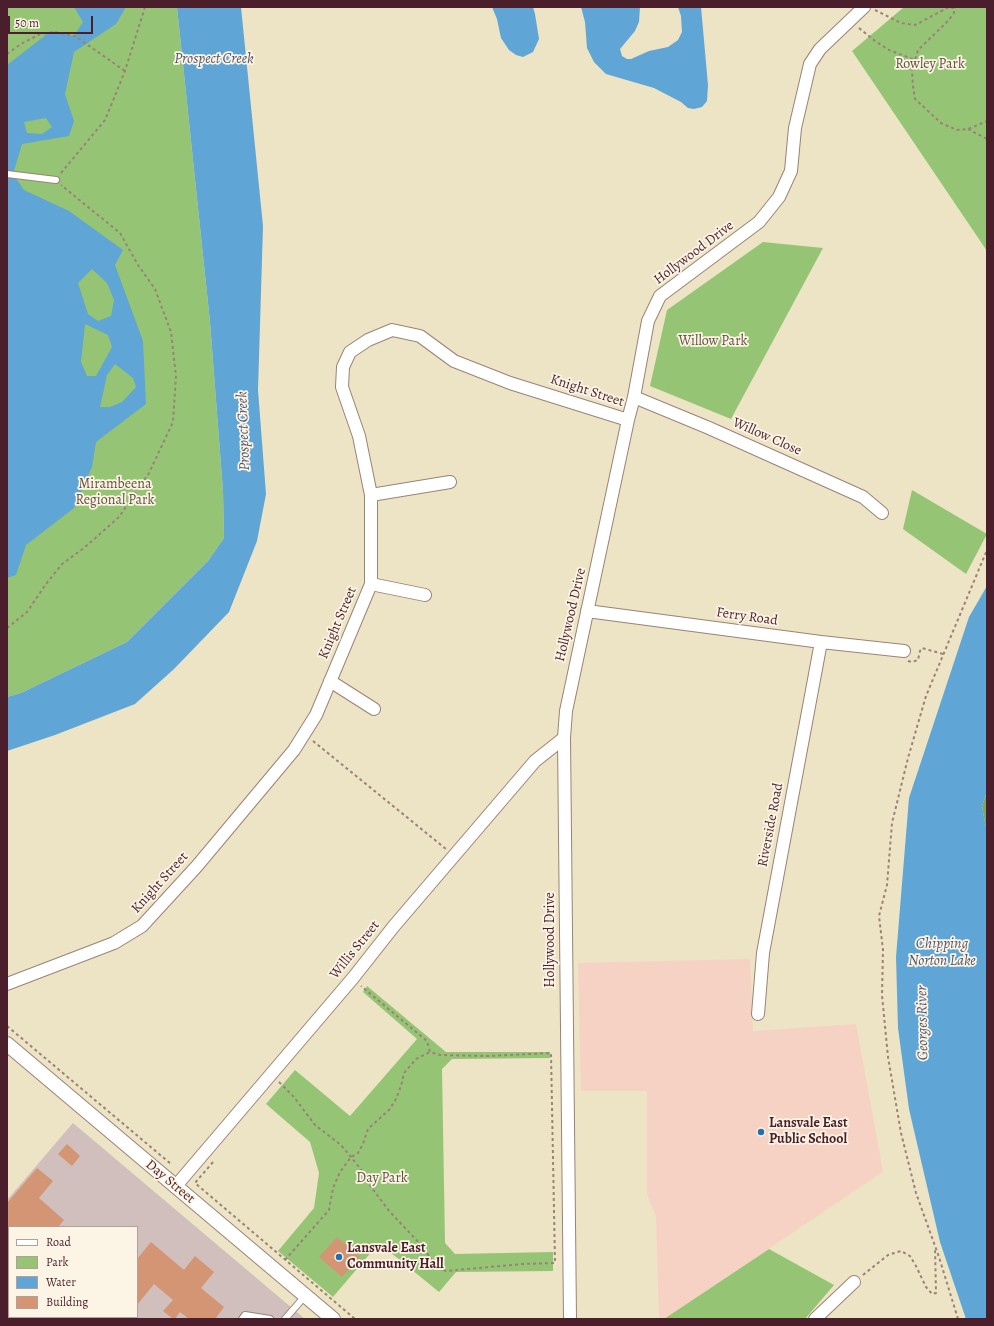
<!DOCTYPE html>
<style>
body{margin:0}
#map{position:relative;width:994px;height:1326px;overflow:hidden;background:#ece4c4;font-family:Alegreya,serif}
canvas{display:block}
.frame{position:absolute;inset:0;border:8px solid #4a1f2b;pointer-events:none}
.legend{position:absolute;left:8px;top:1226px;width:130px;height:92px;box-sizing:border-box;background:#fcf5e5;border:1px solid #b59f9b;margin:0;padding:5px 7px;list-style:none;font-size:12px;color:#4a1f2b}
.legend li{display:flex;align-items:center;gap:8px;height:20px}
.legend b{width:20px;border:1px solid #b59f9b}
.scale{position:absolute;left:8px;top:16px;width:85px;height:18px;box-sizing:border-box;border:2px solid #4a1f2b;border-top:0;padding-left:5px;font-size:12px;line-height:14px;white-space:nowrap;color:#4a1f2b;-webkit-text-stroke:3px #fcf5e5;paint-order:stroke}
</style>
<div id="map">
<canvas width="994" height="1326"></canvas>
<div class="frame"></div>
<ul class="legend">
<li><b style="height:5px;background:#fff"></b>Road</li>
<li><b style="height:11px;background:#95c574"></b>Park</li>
<li><b style="height:11px;background:#5fa5d5"></b>Water</li>
<li><b style="height:11px;background:#d39573"></b>Building</li>
</ul>
<div class="scale">50 m</div>
</div>
<script>
const context = document.querySelector('canvas').getContext('2d');
context.lineJoin = 'round';
function fill(path, color) { context.fillStyle = color; context.fill(path, 'evenodd'); }
const poly = rows => new Path2D(rows.map(r => 'M' + r).join(''));
function trace(path, color, width, dash) { context.strokeStyle = color; context.lineWidth = width; context.lineCap = dash ? 'butt' : 'round'; context.setLineDash(dash || []); context.stroke(path); }
function label(font, color, halo, rows, align = 'center') {
  context.font = font + ' Alegreya,serif'; context.lineWidth = 3.5; context.setLineDash([]); context.textBaseline = 'middle'; context.strokeStyle = halo; context.fillStyle = color; for (const [text, x, y, turn = 0] of rows) {
    context.save(); context.translate(x, y); context.rotate((+turn || 0) * Math.PI / 180); context.textAlign = isNaN(turn) ? turn : align; if (halo) context.strokeText(text, 0, 0); context.fillText(text, 0, 0); context.restore();
  }
}
const built = poly([
 [750,959,753,1031,856,1024,883,1172,664,1319,659,1319,656,1217,647,1194,647,1091,581,1091,578,963]
]);
const industrial = poly([
 [73,1123,305,1319,7,1319,7,1200],
 [9,1227,137,1227,137,1317,9,1317]
]);
const green = poly([
 [7,7,177,7,210,322,223,491,224,538,208,561,127,642,21,693,7,697],
 [904,7,987,7,987,251,852,51],
 [763,242,823,248,731,419,650,386,667,310],
 [912,490,987,534,966,574,903,529],
 [367,986,446,1052,550,1052,550,1058,452,1059,442,1069,445,1243,455,1254,553,1252,553,1271,456,1272,439,1292,379,1243,333,1297,278,1251,314,1208,319,1173,310,1142,266,1104,295,1070,350,1116,417,1039,363,992],
 [769,1249,834,1285,805,1319,664,1319]
]);
const forest = poly([
 [987,792,987,830,986,828,982,806]
]);
const water = poly([
 [74,7,126,7,116,24,74,52,65,94,74,121,69,136,22,144,13,174,24,190,69,211,123,250,115,265,143,341,146,404,96,442,92,467,74,508,26,545,16,575,7,578,7,65,51,31,74,36,83,22],
 [46,118,52,127,42,134,27,133,24,122],
 [92,269,107,283,114,300,111,316,98,321,88,314,78,283],
 [85,324,108,335,112,347,96,376,87,376,81,362],
 [115,364,133,378,136,387,122,402,110,407,100,407,107,375],
 [177,7,241,7,263,226,258,390,266,494,257,541,229,612,174,669,135,704,55,735,7,751,7,697,21,693,127,642,208,561,224,538,223,491,210,322],
 [492,7,533,7,535,14,539,39,533,52,523,57,516,55,509,50,501,38,497,19],
 [581,7,640,7,639,22,635,31,620,49,622,56,627,59,631,59,649,51,668,47,678,40,682,32,681,16,678,7,701,7,708,85,707,101,702,107,694,109,688,108,681,102,654,88,606,74,594,62,587,48,585,22],
 [987,586,987,792,982,806,986,827,987,830,987,1319,966,1319,940,1242,909,1109,898,1028,896,957,909,798,969,617]
]);
const building = poly([
 [67,1144,80,1156,72,1166,58,1154],
 [37,1168,53,1181,39,1198,64,1220,58,1227,7,1227,7,1203],
 [337,1237,360,1257,342,1277,319,1257],
 [151,1242,184,1270,195,1256,214,1272,201,1288,224,1307,215,1319,189,1319,180,1312,175,1319,173,1319,163,1311,173,1300,154,1284,137,1305,137,1259]
]);
const path = poly([
 [875,10,901,23,915,25,949,7,954,8,954,13,948,21,918,50,912,70,913,87,915,99,941,123,957,130,968,129,987,121],
 [859,28,875,41,889,50,915,60],
 [7,54,21,44,40,34,55,32,75,36,125,71],
 [968,129,987,139],
 [61,173,105,120,125,71,145,7],
 [7,628,27,612,46,584,62,564,84,548,119,517,149,473,173,422,176,376,171,332,155,289,138,265,120,233,61,185],
 [908,661,912,662,918,660,920,651,922,648,943,654],
 [313,741,446,849],
 [7,1026,171,1164],
 [279,1082,294,1097,315,1125,341,1145,360,1168,371,1187,390,1212,424,1248,430,1258,438,1268,446,1271,522,1264,555,1263,551,1053,488,1056,440,1055,430,1052,427,1041,361,986],
 [213,1162,195,1183,355,1319],
 [285,1260,329,1210,333,1188,340,1172,351,1157,358,1153,363,1144,368,1129,389,1110,396,1099,401,1086,404,1073,416,1059,430,1052],
 [863,1275,888,1255,901,1251,910,1256,916,1266,926,1287,932,1294,936,1293,935,1248],
 [958,1319,939,1257,916,1193,901,1133,888,1057,882,995,883,950,879,916,887,885,892,823,908,758,926,696,987,550]
]);
const service = poly([
 [7,174,56,180],
 [242,1319,245,1315,270,1319],
 [285,1319,305,1296]
]);
const minor = poly([
 [634,397,709,428,863,497,882,513],
 [371,495,450,482],
 [371,584,425,595],
 [587,611,821,642,904,651],
 [330,681,374,709],
 [7,984,114,943,142,926,197,866,294,750,316,715,371,584,371,495,359,436,342,387,343,367,350,352,368,340,392,330,420,336,454,361,510,383,628,420],
 [758,1014,763,953,821,642],
 [175,1187,353,978,394,926,535,761,564,738],
 [570,1319,564,738,566,711,628,420,634,397,648,321,660,296,759,222,779,197,791,171,795,128,810,64,820,49,864,7],
 [815,1319,854,1282]
]);
const tertiary = poly([
 [7,1044,333,1319]
]);
const markers = [
 [761,1132,4,"#1f6fb2"],
 [339,1257,4,"#1f6fb2"]
];
const parkNames = [
 ["Rowley Park",930,65],
 ["Willow Park",713,342],
 ["Mirambeena",115,485],
 ["Regional Park",115,501],
 ["Day Park",382,1179]
];
const streetNames = [
 ["Hollywood Drive",694,253,-37],
 ["Knight Street",587,391,18],
 ["Willow Close",767,437,24],
 ["Hollywood Drive",571,615,-77],
 ["Ferry Road",747,617,8],
 ["Knight Street",338,623,-67],
 ["Riverside Road",771,825,-79],
 ["Knight Street",160,883,-48],
 ["Hollywood Drive",551,940,-90],
 ["Willis Street",355,950,-51],
 ["Day Street",170,1182,40]
];
const poiNames = [
 ["Lansvale East",769,1124],
 ["Public School",769,1140],
 ["Lansvale East",347,1249],
 ["Community Hall",347,1265]
];
const waterNames = [
 ["Prospect Creek",214,59],
 ["Prospect Creek",244,431,-92],
 ["Chipping",942,944],
 ["Norton Lake",942,961],
 ["Georges River",923,1023,-91]
];
fill(built, '#f6d2c4');
fill(industrial, '#d1bfbe');
fill(green, '#95c574');
fill(forest, '#78aa66');
fill(water, '#5fa5d5');
fill(building, '#d39573');
trace(service, '#9b8278', 8);
trace(minor, '#9b8278', 14);
trace(tertiary, '#9b8278', 16);
trace(path, '#9b8278', 2, [3, 3]);
trace(service, '#fff', 6);
trace(minor, '#fff', 12);
trace(tertiary, '#fff', 14);
for (const [x, y, r, color] of markers) { const dot = new Path2D(); dot.arc(x, y, r, 0, 2 * Math.PI); context.fillStyle = color; context.fill(dot); trace(dot, '#fcf5e5', 1.5); }
label('14px', '#605141', '#fcf5e5', parkNames);
label('14px', '#4a1f2b', '#fcf5e5', streetNames);
label('bold 14px', '#4a1f2b', '#fcf5e5', poiNames, 'left');
label('italic 15px', '#52556f', '#fcf5e5', waterNames);
</script>
